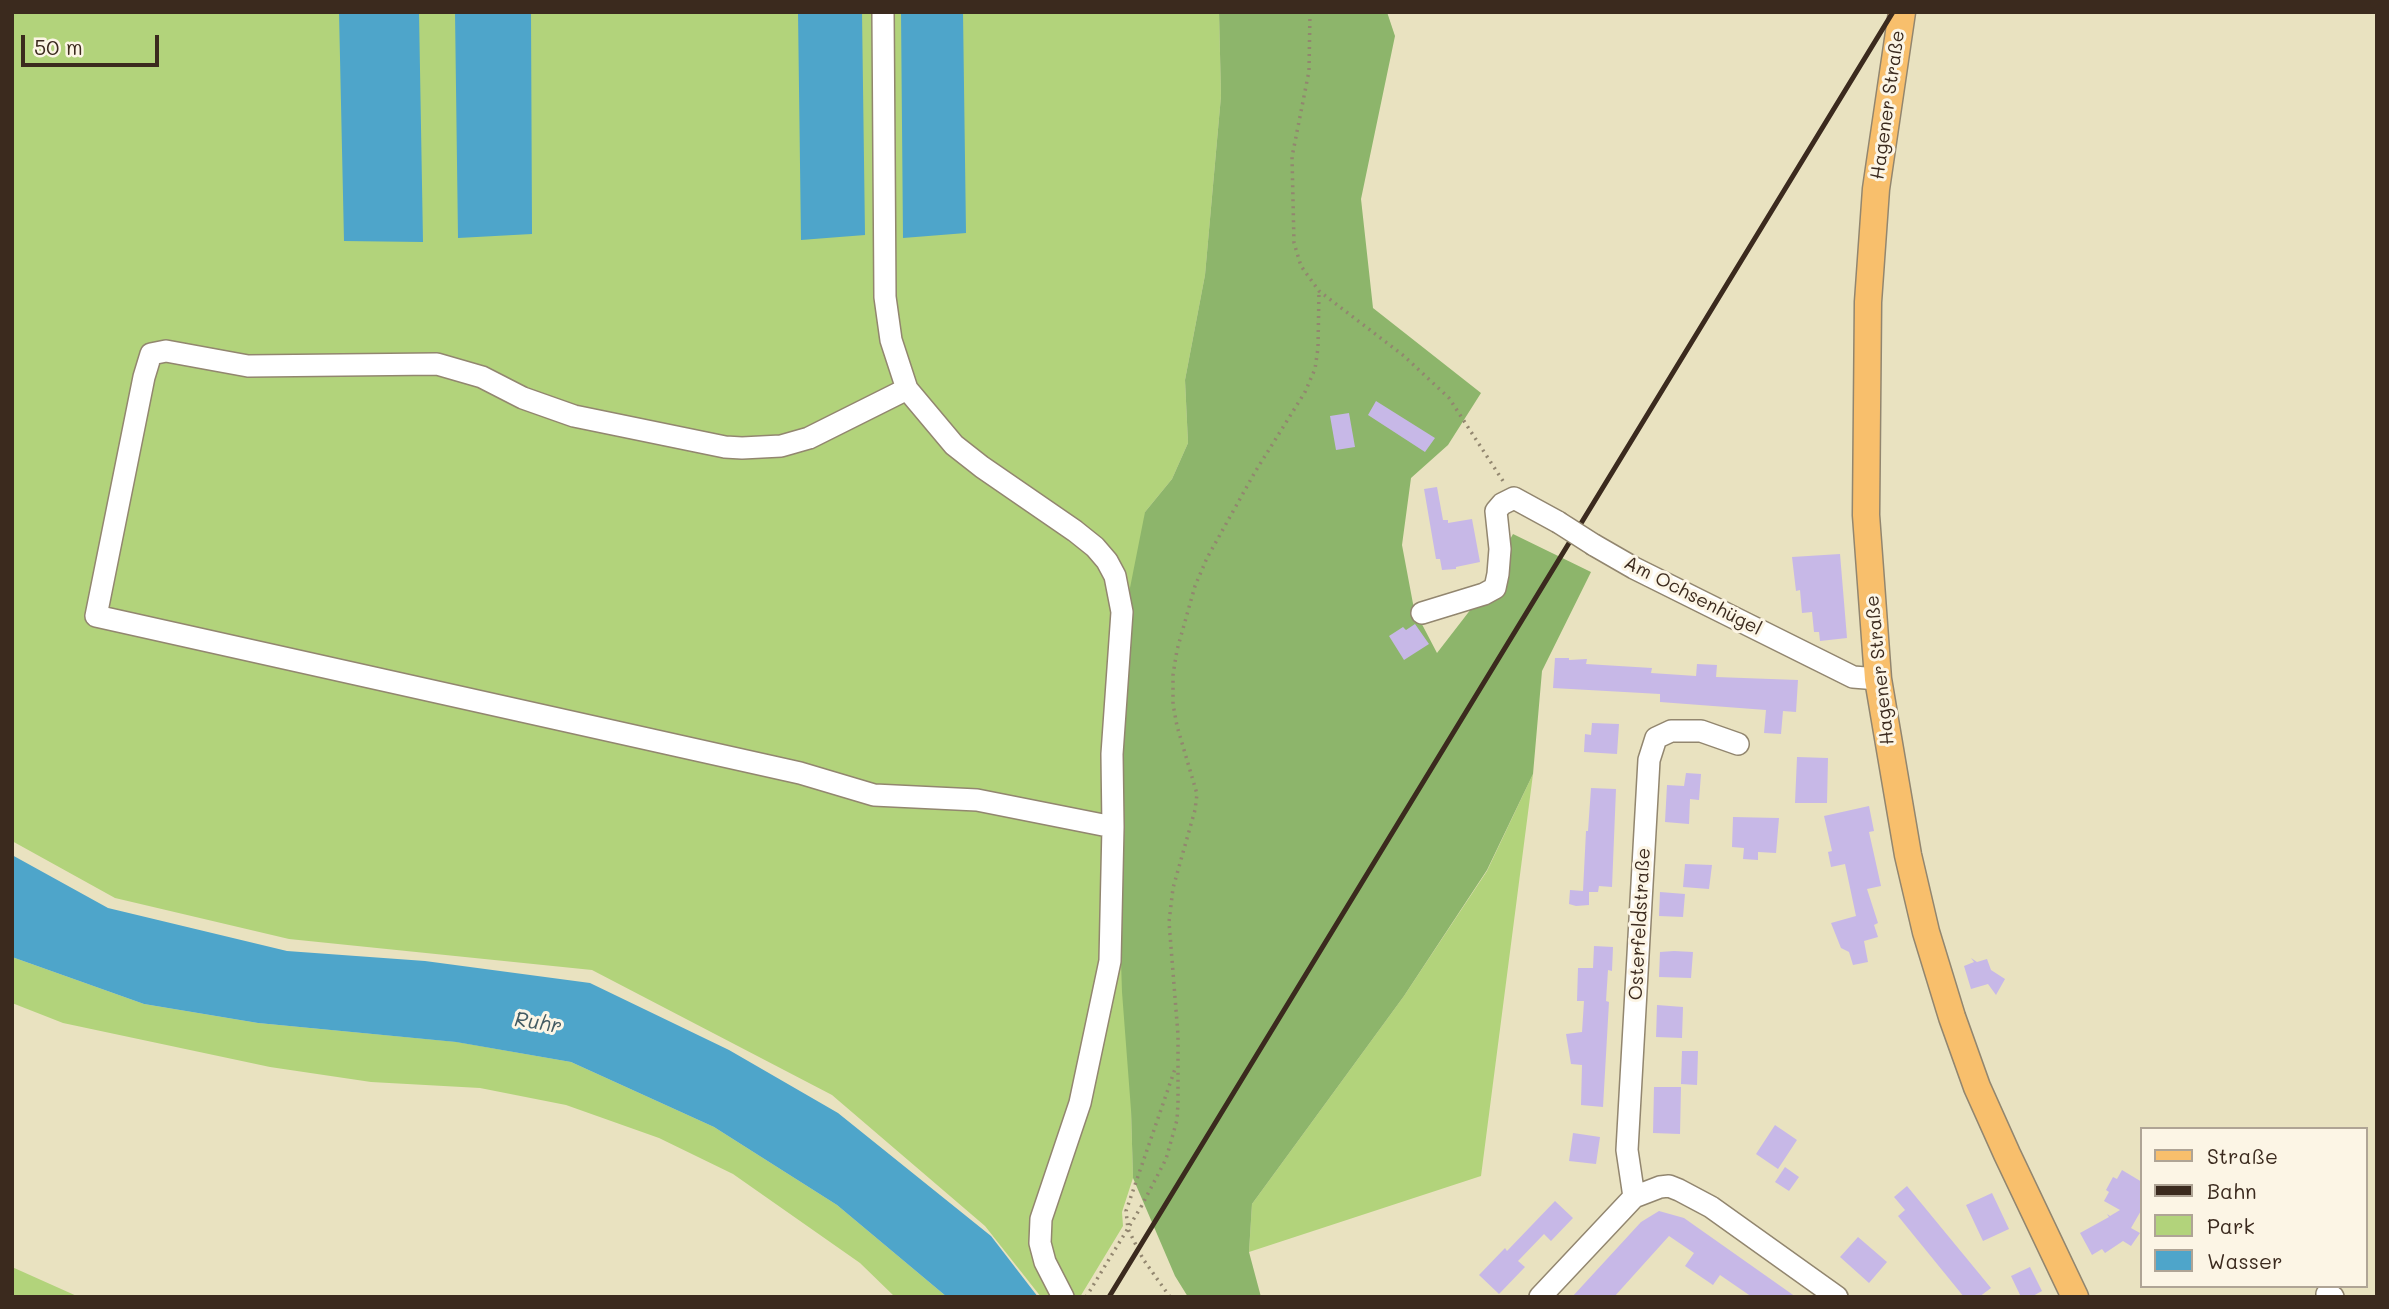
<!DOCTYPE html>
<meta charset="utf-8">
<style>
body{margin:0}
#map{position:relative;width:2389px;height:1309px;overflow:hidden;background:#e9e2c0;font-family:Mali,sans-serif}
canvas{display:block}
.frame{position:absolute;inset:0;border:14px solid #3b2a1e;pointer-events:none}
.legend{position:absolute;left:2140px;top:1127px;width:228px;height:161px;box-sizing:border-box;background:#fcf5e5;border:2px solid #afa495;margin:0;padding:9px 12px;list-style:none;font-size:21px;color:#3b2a1e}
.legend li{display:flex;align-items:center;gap:14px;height:35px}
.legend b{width:35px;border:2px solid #afa495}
.scale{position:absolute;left:21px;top:35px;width:138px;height:32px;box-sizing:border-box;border:4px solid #3b2a1e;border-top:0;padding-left:9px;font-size:21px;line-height:24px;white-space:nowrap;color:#3b2a1e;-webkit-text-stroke:5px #fcf5e5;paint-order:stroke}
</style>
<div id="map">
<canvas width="2389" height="1309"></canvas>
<div class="frame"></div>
<ul class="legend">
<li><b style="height:9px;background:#f8bf6c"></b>Straße</li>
<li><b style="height:9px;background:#3b2a1e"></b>Bahn</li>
<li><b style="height:19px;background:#b2d37b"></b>Park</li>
<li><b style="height:19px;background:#4ea5ca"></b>Wasser</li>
</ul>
<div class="scale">50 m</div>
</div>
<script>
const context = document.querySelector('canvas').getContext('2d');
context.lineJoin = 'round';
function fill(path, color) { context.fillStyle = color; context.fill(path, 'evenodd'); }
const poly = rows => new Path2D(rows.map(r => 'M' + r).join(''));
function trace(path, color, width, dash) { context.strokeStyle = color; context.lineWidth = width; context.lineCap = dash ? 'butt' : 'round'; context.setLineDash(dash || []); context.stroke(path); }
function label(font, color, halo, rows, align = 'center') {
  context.font = font + ' Mali,sans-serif'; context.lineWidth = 6; context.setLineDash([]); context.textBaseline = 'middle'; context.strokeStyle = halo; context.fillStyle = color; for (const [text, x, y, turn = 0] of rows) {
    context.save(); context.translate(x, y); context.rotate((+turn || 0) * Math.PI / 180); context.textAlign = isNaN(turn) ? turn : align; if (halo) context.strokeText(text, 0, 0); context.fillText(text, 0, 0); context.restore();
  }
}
const green = poly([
 [12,12,1219,12,1221,96,1205,275,1185,380,1188,443,1172,479,1145,512,1131,1110,1133,1178,1122,1212,1123,1226,1080,1297,1041,1297,985,1226,832,1095,592,970,289,939,115,898,12,841],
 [1533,774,1481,1176,1249,1252,1252,1204,1404,996,1487,871],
 [12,957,144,1004,258,1023,457,1042,571,1062,714,1127,837,1205,947,1297,895,1297,860,1263,733,1174,659,1138,566,1105,480,1088,371,1082,270,1067,63,1023,12,1003],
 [12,1267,79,1297,12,1297]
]);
const forest = poly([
 [1219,12,1387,12,1395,36,1361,199,1373,308,1481,393,1448,445,1411,478,1402,545,1414,609,1437,653,1471,609,1513,534,1591,572,1542,671,1533,774,1487,870,1404,996,1252,1204,1249,1252,1261,1297,1188,1297,1175,1276,1133,1178,1131,1110,1122,992,1119,900,1121,667,1127,603,1145,512,1172,479,1188,443,1185,380,1205,275,1221,96]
]);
const water = poly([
 [339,12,419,12,423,242,344,241],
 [455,12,531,12,532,234,458,238],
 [798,12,862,12,865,235,801,240],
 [901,12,963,12,966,233,903,238],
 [12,855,108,908,287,951,425,961,590,983,729,1050,838,1113,991,1236,1038,1297,947,1297,837,1205,714,1127,571,1062,456,1042,258,1023,144,1004,12,957]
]);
const building = poly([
 [1376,401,1435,438,1425,452,1368,415],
 [1349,413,1355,447,1336,450,1330,416],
 [1437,487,1443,520,1448,520,1448,523,1472,519,1480,562,1456,567,1456,569,1442,570,1440,559,1436,559,1424,489],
 [1840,554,1847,638,1820,641,1819,632,1814,632,1812,612,1802,613,1800,590,1796,591,1792,557],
 [1415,624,1429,644,1404,660,1389,636,1403,627,1406,630],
 [1555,658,1569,658,1569,660,1587,659,1586,664,1652,668,1651,673,1696,676,1697,664,1717,665,1716,677,1798,680,1796,712,1783,711,1781,734,1764,733,1766,710,1660,702,1660,694,1553,688],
 [1592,723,1619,724,1617,754,1584,752,1585,734,1591,735],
 [1797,757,1828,758,1827,803,1795,803],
 [1686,773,1701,774,1699,800,1690,799,1689,824,1665,822,1667,785,1684,786],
 [1591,788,1616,789,1612,887,1599,886,1598,892,1589,892,1589,905,1576,906,1569,904,1570,890,1583,891,1586,831,1588,831],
 [1869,806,1874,831,1869,832,1881,886,1867,889,1878,923,1874,925,1878,937,1864,941,1868,962,1853,965,1849,952,1841,948,1831,923,1856,916,1845,864,1831,867,1828,852,1832,851,1824,816],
 [1733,817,1779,818,1776,853,1758,852,1758,860,1743,859,1744,848,1732,847],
 [1685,864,1712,865,1709,889,1683,887],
 [1660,892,1685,894,1683,917,1659,916],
 [1594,946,1613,947,1612,971,1608,970,1606,1001,1609,1002,1603,1107,1581,1105,1582,1065,1571,1064,1566,1034,1582,1032,1584,1001,1577,1001,1578,968,1593,968],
 [1674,951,1693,952,1691,978,1659,977,1660,952],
 [1971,958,1977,962,1987,959,1991,970,2005,979,1996,995,1988,984,1971,989,1964,966,1974,962],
 [1657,1005,1683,1007,1682,1038,1656,1037],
 [1682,1051,1698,1051,1697,1085,1681,1084],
 [1654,1087,1681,1087,1680,1134,1653,1133],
 [1775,1125,1797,1140,1778,1169,1756,1154],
 [1573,1133,1600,1137,1596,1164,1569,1161],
 [1785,1167,1799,1177,1789,1191,1775,1182],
 [2122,1170,2142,1182,2142,1209,2131,1228,2140,1233,2131,1246,2123,1241,2105,1253,2102,1249,2092,1255,2080,1233,2109,1217,2107,1214,2110,1216,2120,1210,2104,1201,2109,1192,2106,1190,2113,1177,2117,1179],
 [1907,1186,1991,1288,1979,1297,1964,1297,1898,1216,1905,1210,1894,1197],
 [1992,1193,2009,1229,1983,1241,1966,1205],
 [1555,1201,1573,1218,1551,1241,1544,1234,1518,1261,1525,1267,1499,1294,1479,1275,1505,1248,1507,1251],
 [1659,1211,1684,1218,1796,1297,1752,1297,1720,1275,1713,1285,1685,1266,1694,1253,1669,1236,1614,1297,1572,1297,1641,1222],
 [1858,1237,1887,1262,1869,1283,1840,1257],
 [2030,1267,2042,1291,2031,1297,2021,1297,2011,1276]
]);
const path = poly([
 [1310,12,1309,71,1292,157,1294,243,1301,266,1319,291,1404,356,1449,398,1503,481],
 [1141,1207,1166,1159,1177,1120,1178,1103,1178,1035,1169,922,1173,888,1195,810,1197,794,1177,726,1173,704,1173,675,1177,650,1195,586,1207,558,1255,472,1305,392,1315,369,1318,348,1319,291],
 [1170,1297,1143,1259,1128,1229,1126,1211,1175,1069]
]);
const minor = poly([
 [883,12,885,297,891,340,907,389,954,445,982,467,1075,531,1095,547,1107,561,1115,576,1122,612,1112,754,1113,827,1110,961,1080,1103,1041,1219,1040,1243,1045,1262,1063,1297],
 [907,389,809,438,781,446,742,448,725,447,574,416,523,398,482,377,437,364,248,366,166,351,151,354,144,377,96,616,800,773,874,795,977,800,1113,827],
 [1594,545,1634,568,1853,677,1878,679],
 [1422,613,1484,594,1495,588,1498,574,1500,549,1496,511,1502,504,1514,498,1558,522],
 [1634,1197,1627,1150,1649,760,1656,738,1671,731,1701,731,1738,744],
 [2327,1294,2333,1297],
 [1540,1297,1634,1197,1660,1187,1669,1186,1679,1190,1711,1207,1837,1297]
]);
const major = poly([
 [1902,12,1876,189,1868,302,1866,515,1878,679,1908,855,1926,932,1952,1017,1977,1087,2007,1154,2075,1297]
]);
const rail = poly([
 [1109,1297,1893,12]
]);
const pathBridge = poly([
 [1086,1297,1141,1207]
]);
const minorBridge = poly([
 [1558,522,1594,545]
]);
const streetNames = [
 ["Hagener Straße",1888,105,-82],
 ["Am Ochsenhügel",1693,596,27],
 ["Hagener Straße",1880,670,-96],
 ["Osterfeldstraße",1640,924,-87]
];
const waterNames = [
 ["Ruhr",538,1023,9]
];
fill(green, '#b2d37b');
fill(forest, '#8db56b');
fill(water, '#4ea5ca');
fill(building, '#c7b8e7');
trace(minor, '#92866f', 24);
trace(major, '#92866f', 29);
trace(path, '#92866f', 3.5, [2, 5]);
trace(minor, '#fff', 21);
trace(major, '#f8bf6c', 26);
trace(rail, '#3b2a1e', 5);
trace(minorBridge, '#92866f', 24, []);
trace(pathBridge, '#92866f', 3.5, [2, 5]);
trace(minorBridge, '#fff', 21);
label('19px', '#3b2a1e', '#fcf5e5', streetNames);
label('italic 21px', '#435b63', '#fcf5e5', waterNames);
</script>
